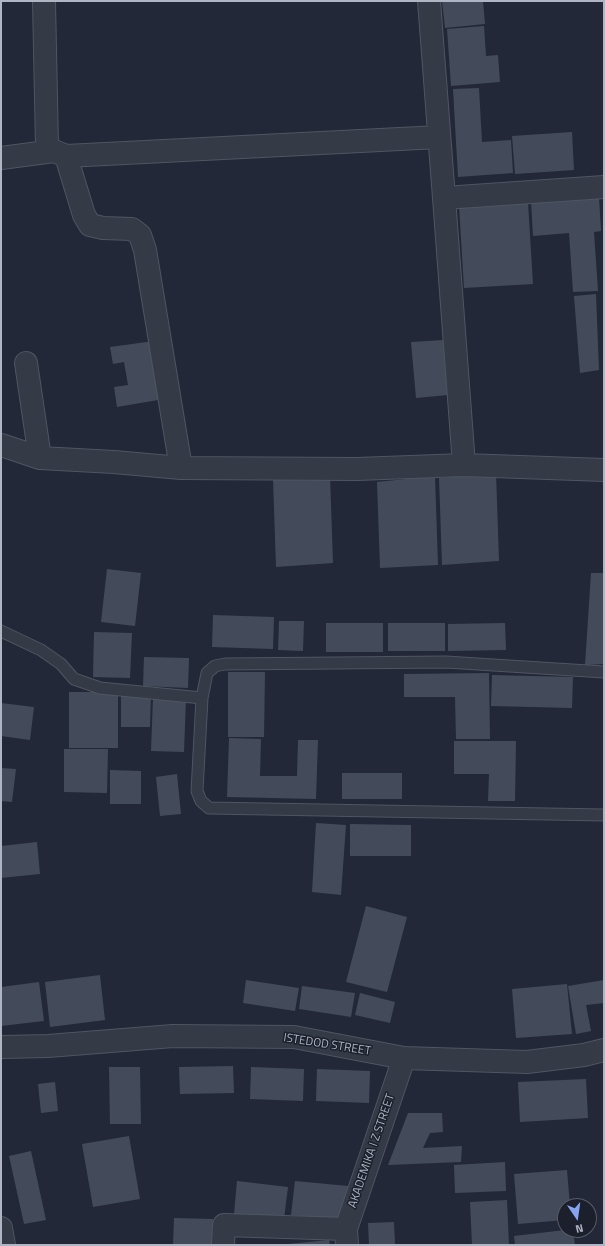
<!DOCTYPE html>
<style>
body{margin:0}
#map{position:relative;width:605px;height:1246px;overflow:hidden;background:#222837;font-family:"Titillium Web",sans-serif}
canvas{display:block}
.frame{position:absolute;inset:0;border:2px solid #b0b5c4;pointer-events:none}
.north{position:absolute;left:557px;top:1198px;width:40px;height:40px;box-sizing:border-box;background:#1b202c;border:1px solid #575c69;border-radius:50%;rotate:167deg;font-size:11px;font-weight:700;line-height:16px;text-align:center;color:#b0b5c4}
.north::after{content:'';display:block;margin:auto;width:14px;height:18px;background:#88a3f0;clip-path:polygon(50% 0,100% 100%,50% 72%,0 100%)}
</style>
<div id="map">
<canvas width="605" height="1246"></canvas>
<div class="frame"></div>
<div class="north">N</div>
</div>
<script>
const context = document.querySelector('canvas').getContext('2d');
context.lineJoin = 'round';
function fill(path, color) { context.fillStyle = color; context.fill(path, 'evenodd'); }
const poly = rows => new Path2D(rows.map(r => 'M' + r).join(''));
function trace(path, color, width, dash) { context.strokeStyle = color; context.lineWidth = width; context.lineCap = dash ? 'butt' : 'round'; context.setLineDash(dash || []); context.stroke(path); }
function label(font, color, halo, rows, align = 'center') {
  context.font = font + ' "Titillium Web",sans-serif'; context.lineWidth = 3; context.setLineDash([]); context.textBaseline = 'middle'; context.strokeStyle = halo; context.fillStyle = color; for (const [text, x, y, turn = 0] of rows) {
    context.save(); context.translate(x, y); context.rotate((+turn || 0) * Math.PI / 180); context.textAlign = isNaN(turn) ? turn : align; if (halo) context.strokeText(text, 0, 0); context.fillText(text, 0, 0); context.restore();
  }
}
const building = poly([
 [442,1,483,1,485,24,445,28],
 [484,26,486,56,498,55,500,82,451,86,447,29],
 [479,88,482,142,511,140,513,173,458,177,453,89],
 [572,132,574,170,515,174,512,136],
 [599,197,601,231,594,232,598,291,573,292,569,233,533,236,531,202],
 [528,202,533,284,464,288,459,206],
 [596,294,599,370,580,373,574,296],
 [443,340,448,395,416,398,411,342],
 [154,341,164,399,117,407,114,387,128,385,124,362,113,364,110,347],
 [496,473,499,561,442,565,439,478],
 [330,475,333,563,276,567,273,480],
 [435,476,438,565,380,568,377,482],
 [107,569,141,573,135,626,101,622],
 [591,573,604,573,604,664,585,665],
 [213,615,274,617,273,649,212,647],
 [279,621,304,621,303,651,278,650],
 [326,623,383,623,383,652,326,652],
 [388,623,445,623,445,651,388,651],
 [505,623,506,650,448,651,448,624],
 [94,632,132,633,130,678,93,677],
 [144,657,189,658,188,688,143,686],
 [228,672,265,672,264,737,228,737],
 [489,673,490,739,456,739,455,697,404,697,404,674],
 [492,675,573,677,572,708,491,706],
 [69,692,118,692,118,748,69,748],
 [121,694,151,694,150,727,121,727],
 [153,697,186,698,184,752,151,751],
 [1,703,34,707,30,740,1,736],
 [229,738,261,739,260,776,297,776,298,740,318,740,316,799,227,797],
 [454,741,516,741,515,801,488,801,489,774,454,774],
 [64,749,108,749,107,793,64,792],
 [1,768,16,769,12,802,1,801],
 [110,770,141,771,141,804,110,804],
 [342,773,402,773,402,799,342,799],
 [177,774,181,814,160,816,156,777],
 [316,823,346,825,341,895,312,892],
 [350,824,411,825,411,856,350,856],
 [37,842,40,874,1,878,1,846],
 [366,906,407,917,387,992,346,982],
 [100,975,105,1020,50,1027,45,982],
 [246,980,299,988,295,1011,243,1003],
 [604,980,604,1003,586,1005,591,1031,576,1034,568,986],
 [39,982,44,1021,1,1026,1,987],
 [567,984,572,1034,516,1038,512,989],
 [302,986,355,993,351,1017,299,1009],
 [360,993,395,1002,390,1023,355,1015],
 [233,1066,234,1093,180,1094,179,1067],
 [109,1067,140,1067,141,1124,110,1124],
 [251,1067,304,1069,303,1101,250,1099],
 [317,1069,370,1071,369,1103,316,1101],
 [586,1079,588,1118,520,1122,518,1082],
 [55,1082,58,1111,41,1113,38,1084],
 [408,1113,442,1113,443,1132,430,1133,423,1148,462,1146,461,1162,388,1165],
 [129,1136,140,1199,93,1207,82,1144],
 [31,1151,46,1220,24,1224,9,1156],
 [505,1162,506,1191,455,1193,454,1165],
 [567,1170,570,1206,565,1206,565,1220,518,1224,514,1174],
 [237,1181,288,1187,284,1219,234,1214],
 [295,1181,348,1186,345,1221,291,1215],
 [507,1200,509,1245,472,1245,470,1202],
 [174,1218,213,1219,212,1245,173,1245],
 [394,1222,395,1245,369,1245,368,1223],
 [565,1230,573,1230,575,1245,515,1245,514,1236],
 [329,1240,330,1245,288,1245,288,1244]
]);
const service = poly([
 [1,631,41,650,61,664,74,679,100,688,202,698],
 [604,672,446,662,225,664,215,666,207,673,202,698,197,791,201,801,209,808,604,815]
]);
const minor = poly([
 [44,1,47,146,54,151,66,156,84,215,90,225,103,228,132,229,140,235,145,250,181,468],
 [429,1,444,198,604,187],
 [66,156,439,137],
 [1,158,54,151],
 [444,198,464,465,604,470],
 [26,363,40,458,114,462,181,468,357,469,464,465],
 [1,445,40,458],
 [1,1228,4,1245],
 [223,1245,224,1225,346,1229],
 [347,1245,346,1229,404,1058]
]);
const tertiary = poly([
 [1,1047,48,1046,173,1036,294,1037,404,1058,527,1062,584,1055,604,1050]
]);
const streetNames = [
 ["ISTEDOD STREET",327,1045,9],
 ["AKADEMIKA I Z STREET",372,1151,-71]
];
fill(building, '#434b5b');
trace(service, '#505562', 13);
trace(minor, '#505562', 24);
trace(tertiary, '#505562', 24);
trace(service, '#353a47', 11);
trace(minor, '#353a47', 22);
trace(tertiary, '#353a47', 22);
label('12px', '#b0b5c4', '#1b202c', streetNames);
</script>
